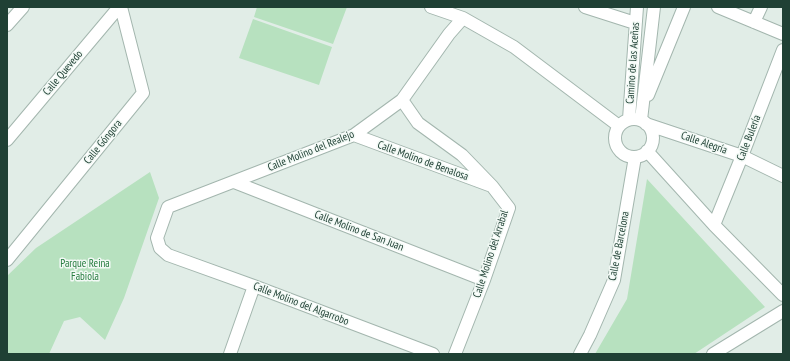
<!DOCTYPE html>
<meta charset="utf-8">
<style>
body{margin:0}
#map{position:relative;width:790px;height:361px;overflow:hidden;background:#e1ede7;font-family:"PT Sans Narrow",sans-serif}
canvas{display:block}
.frame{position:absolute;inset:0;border:8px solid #1f4034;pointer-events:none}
</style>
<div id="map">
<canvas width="790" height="361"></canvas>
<div class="frame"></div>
</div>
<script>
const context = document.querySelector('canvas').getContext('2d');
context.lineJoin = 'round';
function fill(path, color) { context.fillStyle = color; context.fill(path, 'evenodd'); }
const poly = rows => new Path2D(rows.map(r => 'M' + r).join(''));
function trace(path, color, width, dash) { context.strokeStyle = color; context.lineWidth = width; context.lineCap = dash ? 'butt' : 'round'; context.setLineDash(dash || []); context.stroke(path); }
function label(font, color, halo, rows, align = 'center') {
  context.font = font + ' "PT Sans Narrow",sans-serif'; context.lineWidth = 3; context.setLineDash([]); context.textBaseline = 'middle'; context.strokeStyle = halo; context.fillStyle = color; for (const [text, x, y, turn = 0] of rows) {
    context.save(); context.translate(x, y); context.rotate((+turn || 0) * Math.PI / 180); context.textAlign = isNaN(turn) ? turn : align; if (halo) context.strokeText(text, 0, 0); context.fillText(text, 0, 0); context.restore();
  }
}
const green = poly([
 [257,7,347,7,333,44,254,17],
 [253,19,332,47,319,85,239,58],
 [150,172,159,198,124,298,105,340,80,317,64,321,49,354,7,354,7,276,36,248],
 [647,179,765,307,694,354,595,354,627,299]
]);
const minor = poly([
 [431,7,463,18,514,47,619,126],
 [585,7,635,23],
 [718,7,783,34],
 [754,22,761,7],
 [7,25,23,7],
 [648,95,684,7],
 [402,100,418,123,462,155,492,186,509,208,484,280,455,354],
 [629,119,637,7],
 '615 138a19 19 0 1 1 38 0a19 19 0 1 1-38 0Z',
 [641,120,654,7],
 [646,124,742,156,783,176],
 [354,135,489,185],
 [7,140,119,7],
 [647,151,714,225,783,295],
 [234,182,484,280],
 [714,225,742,156,783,50],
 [7,260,143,93,121,7],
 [230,354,254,286],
 [433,354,254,286,168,255,160,248,157,238,168,207,354,135,402,100,449,34,463,18],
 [580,354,590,335,614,280,635,157],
 [713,354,783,311]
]);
const streetNames = [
 ["Camino de las Aceñas",633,63,-86],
 ["Calle Quevedo",63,73,-50],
 ["Calle Bulería",749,138,-69],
 ["Calle Góngora",103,142,-51],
 ["Calle Alegría",704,143,19],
 ["Calle Molino del Realejo",311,151,-22],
 ["Calle Molino de Benalosa",423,161,20],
 ["Calle Molino de San Juan",359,231,21],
 ["Calle de Barcelona",619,246,-79],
 ["Calle Molino del Arrabal",491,254,-72],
 ["Calle Molino del Algarrobo",301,304,21]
];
const parkNames = [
 ["Parque Reina",85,264],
 ["Fabiola",85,277]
];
fill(green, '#b7e1bf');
trace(minor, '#a3b6ae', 14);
trace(minor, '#fff', 12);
label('11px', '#1f4034', '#f2f9f5', streetNames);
label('11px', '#257c3e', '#f2f9f5', parkNames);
</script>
